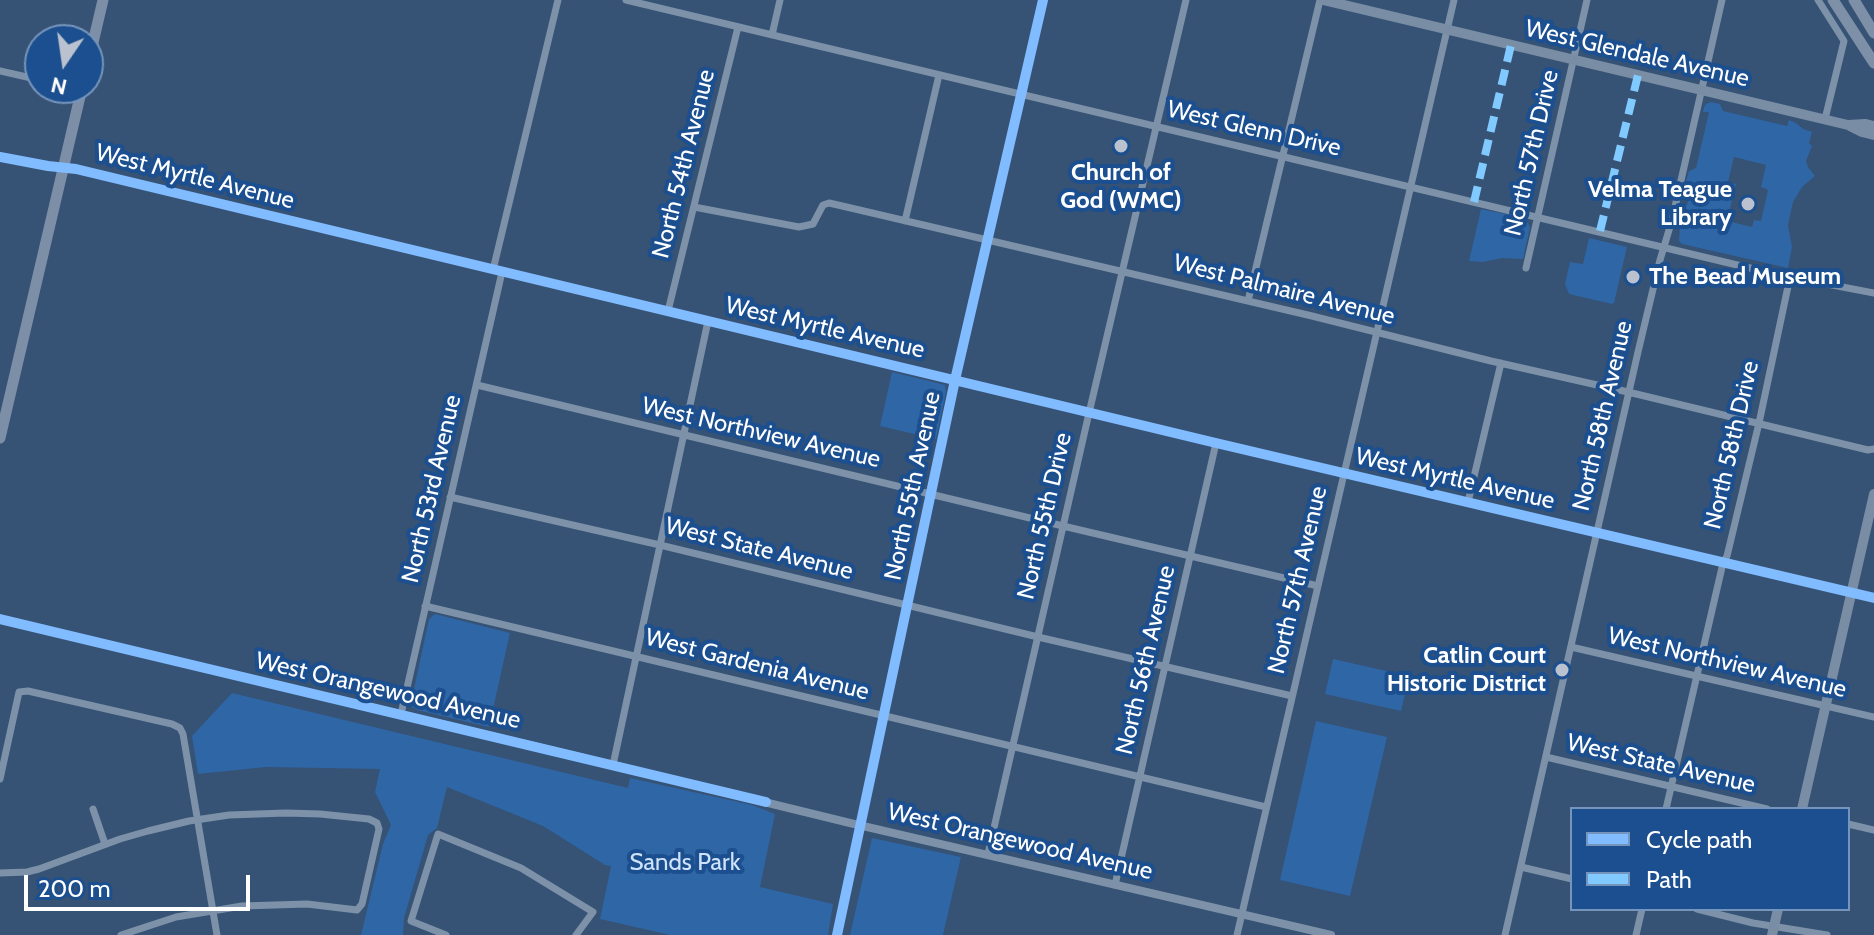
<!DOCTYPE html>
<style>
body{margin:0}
#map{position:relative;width:1874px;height:935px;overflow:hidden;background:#365274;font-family:Cabin,sans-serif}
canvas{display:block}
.legend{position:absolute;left:1570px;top:807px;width:280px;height:104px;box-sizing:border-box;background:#1b4f8f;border:2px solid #7695bc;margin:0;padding:10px 14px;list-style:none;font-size:24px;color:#fff}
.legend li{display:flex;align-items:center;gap:16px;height:40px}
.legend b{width:40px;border:2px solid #7695bc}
.north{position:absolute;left:24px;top:24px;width:80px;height:80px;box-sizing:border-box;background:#1b4f8f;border:2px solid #7695bc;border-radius:50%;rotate:193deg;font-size:22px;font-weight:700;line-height:32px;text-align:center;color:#fff}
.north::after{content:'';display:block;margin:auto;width:28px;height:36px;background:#b9c2ce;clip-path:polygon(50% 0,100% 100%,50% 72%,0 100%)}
.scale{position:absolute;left:24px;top:875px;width:226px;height:36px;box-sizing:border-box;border:4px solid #fff;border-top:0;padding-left:10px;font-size:24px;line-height:28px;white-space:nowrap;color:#fff;-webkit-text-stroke:6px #1b4f8f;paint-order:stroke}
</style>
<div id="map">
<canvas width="1874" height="935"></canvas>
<ul class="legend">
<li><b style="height:10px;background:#80bcff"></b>Cycle path</li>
<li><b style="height:10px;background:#80caff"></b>Path</li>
</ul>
<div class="north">N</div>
<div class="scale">200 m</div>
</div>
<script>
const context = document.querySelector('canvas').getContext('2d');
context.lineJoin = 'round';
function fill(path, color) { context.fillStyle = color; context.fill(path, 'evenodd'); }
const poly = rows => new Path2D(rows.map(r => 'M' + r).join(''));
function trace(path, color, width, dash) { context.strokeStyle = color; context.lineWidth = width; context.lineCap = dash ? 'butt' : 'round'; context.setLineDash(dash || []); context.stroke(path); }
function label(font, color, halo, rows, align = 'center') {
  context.font = font + ' Cabin,sans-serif'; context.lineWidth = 8; context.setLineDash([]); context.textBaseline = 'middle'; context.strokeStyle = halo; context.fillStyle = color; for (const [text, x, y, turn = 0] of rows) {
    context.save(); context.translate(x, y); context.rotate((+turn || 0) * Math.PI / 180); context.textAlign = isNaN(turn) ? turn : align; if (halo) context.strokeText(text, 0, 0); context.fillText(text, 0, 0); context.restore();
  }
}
const green = poly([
 [1711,102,1720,104,1723,111,1787,126,1789,120,1796,123,1803,129,1812,132,1809,143,1812,146,1806,161,1808,167,1815,176,1802,187,1793,202,1788,225,1792,247,1788,268,1682,244,1679,241,1681,209,1687,205,1693,183,1686,181,1689,171,1696,168,1709,112,1703,112,1704,107,1706,104],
 [1734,157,1766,165,1761,187,1768,190,1761,221,1754,220,1752,227,1727,221,1736,184,1728,182],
 [1481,209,1525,218,1530,227,1523,259,1502,258,1483,262,1469,261],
 [1589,238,1627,247,1614,303,1612,304,1569,294,1565,284,1570,262,1583,264],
 [892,372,945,385,946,392,936,439,880,426],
 [435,614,510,633,489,727,417,710,412,707,411,703,429,619],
 [1333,659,1409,676,1401,711,1325,694],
 [232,693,628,788,630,778,752,805,775,814,760,887,833,904,828,935,670,935,600,919,611,866,605,865,543,826,447,787,437,828,428,835,404,918,403,935,361,935,383,844,391,825,375,792,380,769,266,767,198,774,192,736],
 [1316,721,1387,737,1350,896,1280,880],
 [872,838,961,857,943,935,850,935]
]);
const minor = poly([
 [626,0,1775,274,1874,293],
 [1818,0,1844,41,1825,119],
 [772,35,780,0],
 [0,71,40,80],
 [694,207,799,227,813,224,823,205,829,203,838,205,1312,316,1491,361,1628,392,1868,450,1874,449],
 [905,221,939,75],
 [1526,268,1587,0],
 [493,270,558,0],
 [1248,301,1320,0],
 [668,311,738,27],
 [477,385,1063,526,1318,586],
 [450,497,660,545,1038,637,1292,696],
 [1468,502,1501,363],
 [425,606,1266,807],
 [1571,647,1874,717],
 [401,714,502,272],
 [1546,757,1767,809],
 [613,765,708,321],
 [0,779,19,692,28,691,172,724,180,728,183,734,217,935],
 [93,809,105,844],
 [1666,809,1723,563,1727,556,1759,423,1790,277],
 [1848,824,1874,830],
 [988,854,1089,413,1186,0],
 [1521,867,1572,879],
 [0,873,27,872,39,869,120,839,148,831,189,821,229,815,286,813,320,814,369,819,377,823,379,829,362,904,357,910,307,904,242,906,176,917,121,935],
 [1115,885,1216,443],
 [1697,909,1753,923,1827,935],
 [446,935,411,921,438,834,521,868,593,912,576,935],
 [1237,935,1454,0],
 [1505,935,1638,352,1660,260,1672,220,1722,0],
 [1636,935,1642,909]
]);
const tertiary = poly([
 [0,157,48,166,76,169,1216,443,1874,598],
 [0,619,613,765,850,823,1331,935],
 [837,935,955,380,1043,0]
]);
const secondary = poly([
 [1323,0,1848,125,1862,132,1874,135],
 [1848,125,1865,124,1874,126],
 [1802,809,1874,494],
 [1772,935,1778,909]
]);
const primary = poly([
 [88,64,103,0],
 [0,438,82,88]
]);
const trunk = poly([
 [1833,0,1874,63],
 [1854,0,1874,33]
]);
const quiet = poly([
 [1474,202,1511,45],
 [1600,231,1638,75]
]);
const cycleway = poly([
 [0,157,48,166,76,169,1216,443,1874,598],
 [0,619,766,802],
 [837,935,955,380,1043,0]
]);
const markers = [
 [1121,146,8,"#b9c2ce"],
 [1748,204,8,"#b9c2ce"],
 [1633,277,8,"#b9c2ce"],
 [1562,670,8,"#b9c2ce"]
];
const streetNames = [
 ["West Glendale Avenue",1637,54,13],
 ["West Glenn Drive",1254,129,13],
 ["North 57th Drive",1532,153,-77],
 ["North 54th Avenue",684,164,-76],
 ["West Myrtle Avenue",195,177,14],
 ["West Palmaire Avenue",1284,290,14],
 ["West Myrtle Avenue",825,328,13],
 ["North 58th Avenue",1603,416,-77],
 ["West Northview Avenue",761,433,13],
 ["North 58th Drive",1732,445,-77],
 ["West Myrtle Avenue",1455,479,13],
 ["North 55th Avenue",913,486,-78],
 ["North 53rd Avenue",432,489,-77],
 ["North 55th Drive",1045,516,-77],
 ["West State Avenue",759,549,14],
 ["North 57th Avenue",1298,580,-77],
 ["North 56th Avenue",1146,660,-77],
 ["West Northview Avenue",1727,663,13],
 ["West Gardenia Avenue",757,665,14],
 ["West Orangewood Avenue",388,691,13],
 ["West State Avenue",1661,764,13],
 ["West Orangewood Avenue",1020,842,13]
];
const poiNames = [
 ["Church of",1121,173,"center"],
 ["God (WMC)",1121,201,"center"],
 ["Velma Teague",1732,190],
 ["Library",1732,218],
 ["The Bead Museum",1649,277,"left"],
 ["Catlin Court",1546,656],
 ["Historic District",1546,684]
];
const parkNames = [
 ["Sands Park",685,863]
];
fill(green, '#2f66a5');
trace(minor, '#7d92a8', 7);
trace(tertiary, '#7d92a8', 8);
trace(secondary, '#798da4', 10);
trace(primary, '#7d8ea7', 11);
trace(trunk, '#7e90a7', 11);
trace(quiet, '#80caff', 8, [16, 8]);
trace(cycleway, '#80bcff', 10);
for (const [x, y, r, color] of markers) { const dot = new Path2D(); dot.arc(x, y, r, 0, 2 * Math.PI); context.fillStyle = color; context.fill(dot); trace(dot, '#1b4f8f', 3); }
label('24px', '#fff', '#1b4f8f', streetNames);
label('bold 24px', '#fff', '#1b4f8f', poiNames, 'right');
label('24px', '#cfe3fa', '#1b4f8f', parkNames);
</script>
